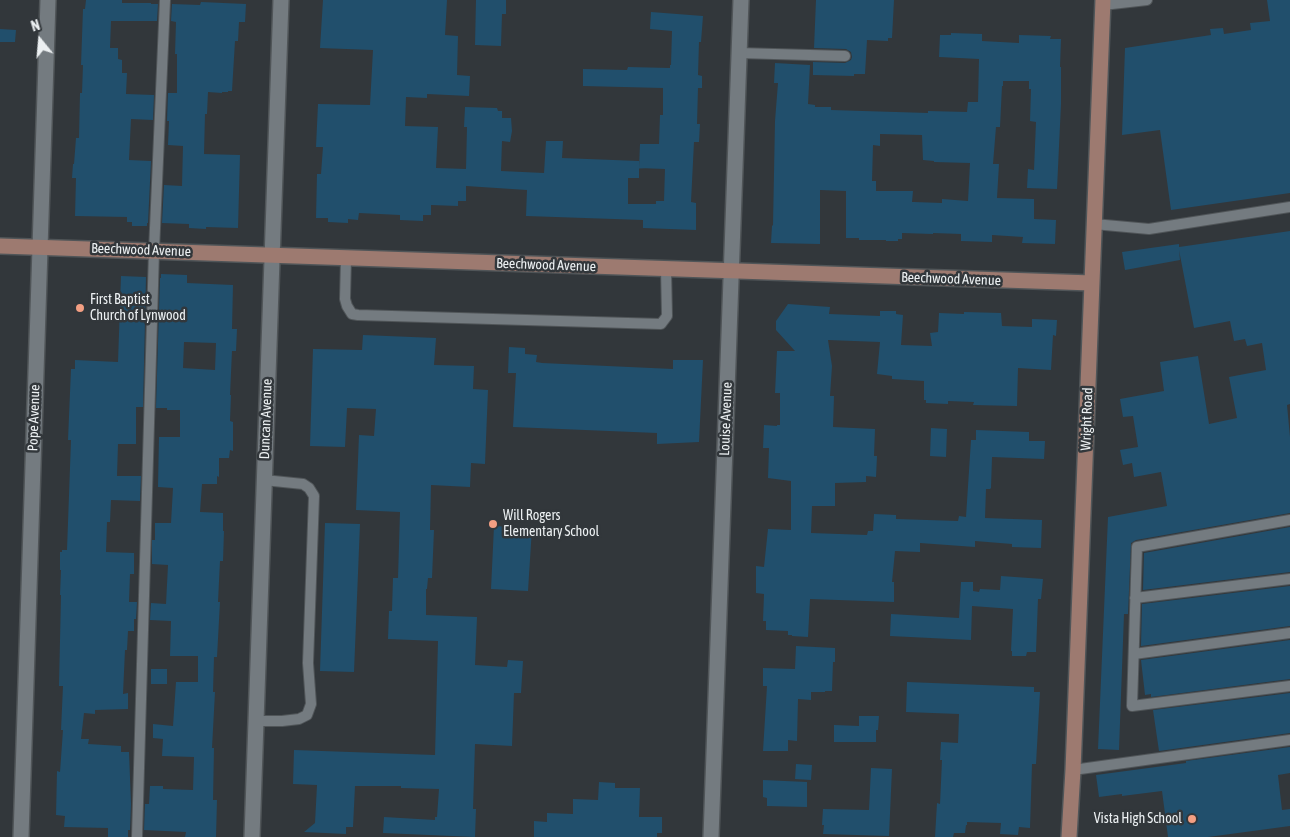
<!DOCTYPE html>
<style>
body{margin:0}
#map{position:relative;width:1290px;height:837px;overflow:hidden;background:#32373b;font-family:"Asap Condensed",sans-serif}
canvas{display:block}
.north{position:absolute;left:15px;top:15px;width:50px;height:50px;-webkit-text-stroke:4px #32373b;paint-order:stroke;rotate:343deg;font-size:14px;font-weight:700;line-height:20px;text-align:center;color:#ecf0f2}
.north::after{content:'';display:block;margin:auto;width:18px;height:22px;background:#ecf0f2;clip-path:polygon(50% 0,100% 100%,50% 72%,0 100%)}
</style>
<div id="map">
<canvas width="1290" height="837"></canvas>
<div class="north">N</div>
</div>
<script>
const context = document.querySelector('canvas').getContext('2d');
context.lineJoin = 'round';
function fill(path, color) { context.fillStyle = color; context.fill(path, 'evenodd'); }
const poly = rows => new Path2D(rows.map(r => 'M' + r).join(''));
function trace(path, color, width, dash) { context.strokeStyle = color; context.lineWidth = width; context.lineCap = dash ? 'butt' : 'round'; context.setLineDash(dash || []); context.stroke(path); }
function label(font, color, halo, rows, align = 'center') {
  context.font = font + ' "Asap Condensed",sans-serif'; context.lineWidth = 5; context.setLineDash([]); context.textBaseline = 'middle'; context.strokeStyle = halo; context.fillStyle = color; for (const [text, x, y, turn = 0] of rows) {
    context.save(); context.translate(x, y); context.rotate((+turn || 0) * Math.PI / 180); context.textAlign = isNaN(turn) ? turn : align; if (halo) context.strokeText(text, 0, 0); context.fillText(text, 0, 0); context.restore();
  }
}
const building = poly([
 [86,0,122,0,122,3,151,3,151,4,158,4,157,21,111,21,110,48,118,48,118,59,122,60,122,73,127,73,126,94,154,95,153,120,131,119,129,160,151,161,148,223,147,223,147,226,132,226,132,222,127,222,127,217,75,216,76,178,72,178,73,164,74,164,76,138,79,138,80,93,82,93,83,65,81,65,83,9,85,9],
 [323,0,447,0,445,35,458,36,457,75,470,76,469,96,427,94,427,98,406,97,405,126,438,127,436,168,466,169,467,127,464,127,465,107,497,108,498,111,502,111,502,118,511,118,512,131,510,142,502,141,501,171,544,173,546,141,563,141,562,158,639,161,639,178,628,178,628,204,656,204,656,201,664,201,665,169,639,168,640,144,659,144,660,115,663,115,663,88,583,86,583,69,627,70,628,67,670,68,670,65,671,65,672,31,650,29,651,12,703,16,701,42,699,42,698,75,702,76,702,88,698,88,697,124,700,124,699,142,694,142,691,202,696,203,696,230,643,228,643,220,526,216,527,190,466,186,466,201,458,201,458,206,431,205,431,215,423,215,423,221,400,220,400,215,359,213,358,220,348,219,348,223,328,222,328,218,316,218,317,174,321,174,323,147,316,147,318,104,370,105,373,50,320,48],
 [476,0,506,0,506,14,502,14,501,46,475,45],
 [816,0,894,0,892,38,888,38,888,41,867,40,865,74,854,74,854,76,813,75,813,62,845,63,851,60,852,57,851,52,846,49,814,48],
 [1267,0,1290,0,1290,193,1171,210,1160,130,1122,135,1125,48,1211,35,1210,29,1223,28,1224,34,1251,30,1250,23,1270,21],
 [201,2,246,4,245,22,239,22,238,41,235,41,232,91,228,91,228,92,222,92,222,93,208,92,207,114,205,114,204,154,240,155,238,228,206,227,206,229,189,228,189,224,162,223,164,185,182,186,183,146,168,145,169,121,167,121,168,93,177,93,177,54,175,54,176,22,171,21,172,4,200,5],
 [0,29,16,30,15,42,0,42],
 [951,33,982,34,982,41,1019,43,1019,35,1051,36,1050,39,1061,39,1060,67,1061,67,1061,104,1057,189,1027,188,1028,169,1034,170,1036,122,1030,121,1031,89,1029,89,1029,81,1003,81,1003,86,1002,86,1000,127,996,127,993,164,999,164,997,198,1034,199,1034,219,1056,220,1055,244,1022,243,1023,237,992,235,992,242,961,241,961,234,933,233,933,234,902,233,902,239,898,239,898,241,886,241,886,240,859,240,859,238,846,238,846,191,820,190,820,244,771,243,772,226,773,225,775,121,778,83,774,83,775,63,810,65,808,104,815,105,815,107,831,107,831,110,928,113,928,111,967,112,968,102,978,102,979,59,939,57,940,35,951,35],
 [880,134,922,135,923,160,934,161,934,162,970,163,968,201,942,199,942,203,914,202,912,202,913,191,876,191,876,181,872,181,873,145,880,146],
 [1290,231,1290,404,1287,405,1290,437,1290,513,1136,540,1131,543,1128,614,1124,614,1119,750,1098,749,1108,517,1167,506,1161,472,1134,477,1132,463,1123,465,1120,450,1138,447,1133,416,1123,417,1120,399,1164,391,1160,362,1198,356,1209,424,1237,418,1229,377,1266,370,1262,343,1247,346,1245,339,1234,341,1230,321,1194,328,1179,250,1180,260,1125,270,1122,252,1179,244,1179,247],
 [161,274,187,275,187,283,233,285,232,329,237,329,236,351,232,351,230,395,231,395,230,421,233,422,233,451,230,450,229,458,219,458,219,477,217,476,217,484,202,484,200,512,223,513,223,531,224,531,223,561,220,561,218,602,220,602,217,657,214,657,213,692,215,692,212,748,214,748,213,800,217,800,216,837,185,837,186,832,144,830,145,804,149,804,150,786,163,786,163,789,193,790,194,757,162,756,163,739,153,738,153,724,173,726,176,682,198,682,198,656,170,656,171,621,150,620,151,603,166,604,168,565,152,564,152,540,155,540,155,523,171,523,173,488,158,487,159,437,180,437,180,410,167,410,167,408,156,408,160,278,161,278],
 [184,342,216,343,215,370,183,368],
 [121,276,146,277,143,407,136,407,136,444,118,444,117,476,141,476,140,501,111,500,110,522,107,522,106,552,134,553,134,574,130,574,129,602,137,602,136,619,134,619,134,631,128,631,127,650,125,650,123,694,128,693,128,709,95,710,95,714,84,713,81,739,89,739,88,744,121,746,121,752,129,752,131,804,130,830,128,830,128,837,108,837,108,828,64,827,65,816,56,815,57,771,60,772,63,730,61,730,63,686,59,686,61,595,60,595,61,570,60,570,60,552,62,552,62,550,67,550,71,440,68,440,71,369,75,369,75,360,118,362],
 [788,304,830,307,829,314,880,316,880,311,896,311,896,314,903,315,901,345,932,346,930,333,938,332,939,313,964,314,964,312,1001,313,1002,326,1032,327,1032,319,1057,320,1056,336,1053,335,1051,370,1018,368,1017,406,973,405,974,402,948,401,948,404,926,403,926,400,924,400,924,381,892,379,892,376,877,374,880,342,828,340,832,366,830,396,834,396,833,427,875,429,874,456,877,456,876,477,866,476,866,482,835,483,835,506,812,506,811,533,867,535,868,531,873,531,874,514,896,515,896,519,958,521,959,516,966,517,971,440,976,440,976,430,1029,432,1029,441,1045,441,1044,459,992,457,991,488,990,489,986,489,985,518,1042,520,1041,548,1012,547,1012,544,975,541,975,547,920,543,920,552,895,551,892,582,894,582,894,602,810,599,808,637,792,636,792,635,788,635,788,631,766,630,766,621,763,621,764,594,756,593,756,566,764,567,768,529,791,530,791,481,768,478,769,448,763,448,764,425,777,426,777,425,780,425,780,393,775,393,777,351,795,351,776,330,776,321],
 [363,335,436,338,434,365,474,366,473,389,488,390,485,464,471,463,470,487,431,485,430,530,434,530,432,578,428,578,427,589,426,589,426,615,477,617,475,665,507,667,508,660,523,661,521,693,514,693,512,746,475,744,473,809,476,809,475,837,383,833,384,817,435,820,435,817,437,817,439,789,401,788,401,786,355,786,353,827,346,827,346,834,304,832,315,823,317,785,293,784,294,750,435,755,438,641,388,639,389,611,392,611,393,578,398,578,400,512,356,510,359,435,374,436,376,409,347,408,345,447,310,446,313,349,362,350],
 [509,347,525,348,525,354,537,355,536,362,542,363,673,369,673,360,703,360,699,442,657,444,657,433,513,427,516,373,508,373],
 [931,428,947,429,946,457,930,456],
 [325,523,360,524,354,672,320,671],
 [494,526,532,528,528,591,491,589],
 [1290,527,1290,572,1143,590,1144,553],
 [1001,576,1043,579,1041,599,1038,599,1036,652,1027,652,1026,656,1012,656,1012,651,1011,651,1013,609,972,606,971,640,890,636,891,614,959,618,961,582,973,582,973,591,979,592,980,589,1000,590],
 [1290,586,1290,626,1141,646,1142,604],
 [1290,640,1290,679,1151,697,1151,694,1145,695,1141,660],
 [796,646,835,648,835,662,833,662,832,691,825,691,825,692,811,692,811,700,798,699,797,741,788,740,788,751,763,751,767,686,763,686,763,668,795,669],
 [151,669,167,669,167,684,151,684],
 [907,682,1034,687,1034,692,1040,692,1036,764,1032,764,1030,828,1019,827,1018,835,1000,834,1001,823,967,822,967,825,966,825,965,833,954,833,953,837,935,837,937,803,940,804,942,760,940,760,941,742,958,743,959,714,906,712],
 [1290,693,1290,733,1159,751,1153,710],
 [859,716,879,716,878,730,876,730,876,742,834,742,834,725,859,726],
 [1290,747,1290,773,1278,775,1282,810,1290,809,1290,826,1208,837,1168,837,1162,791,1122,796,1122,794,1099,797,1096,775,1186,763,1186,761],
 [796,764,812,765,811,780,795,779],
 [871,768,892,769,889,836,823,834,824,825,822,825,823,809,869,810],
 [763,780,807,782,807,807,767,806,767,798,763,797],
 [599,782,615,783,615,788,640,788,639,817,662,817,662,833,657,833,657,837,534,837,534,821,547,822,547,813,573,814,573,799,598,800]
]);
const lane = poly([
 [1103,5,1147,0],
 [739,53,845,56],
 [1094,224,1149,229,1290,207],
 [346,258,345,299,347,306,352,314,358,315,661,324,667,316,666,269],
 [1290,520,1137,547,1132,706,1290,686],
 [1135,598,1290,579],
 [1134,654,1290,633],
 [256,721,282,721,299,719,307,715,311,704,308,663,314,496,309,488,303,484,264,480],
 [1073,770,1290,740],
 [137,837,154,251,165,0]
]);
const street = poly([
 [21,837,48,0],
 [252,837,281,0],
 [711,837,741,0]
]);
const secondary = poly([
 [0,246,1092,283],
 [1069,837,1073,770,1103,0]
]);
const markers = [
 [80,308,5,"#f39f83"],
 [493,524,5,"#f39f83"],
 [1192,819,5,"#f39f83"]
];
const streetNames = [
 ["Beechwood Avenue",141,250,2],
 ["Beechwood Avenue",546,265,2],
 ["Beechwood Avenue",951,279,2],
 ["Pope Avenue",34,418,-88],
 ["Duncan Avenue",266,419,-88],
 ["Louise Avenue",726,419,-88],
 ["Wright Road",1087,419,-88]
];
const poiNames = [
 ["First Baptist",90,300],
 ["Church of Lynwood",90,316],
 ["Will Rogers",503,516],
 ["Elementary School",503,532],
 ["Vista High School",1182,819,"right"]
];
fill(building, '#214f6c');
trace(lane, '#505558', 12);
trace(street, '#505558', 18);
trace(secondary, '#505558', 18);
trace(lane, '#747b80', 10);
trace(street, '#747b80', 15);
trace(secondary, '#9d7a70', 15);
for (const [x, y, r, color] of markers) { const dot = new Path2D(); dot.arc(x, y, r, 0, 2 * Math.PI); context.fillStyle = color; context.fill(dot); trace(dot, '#32373b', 2); }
label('14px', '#ecf0f2', '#32373b', streetNames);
label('14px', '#ecf0f2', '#32373b', poiNames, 'left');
</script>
